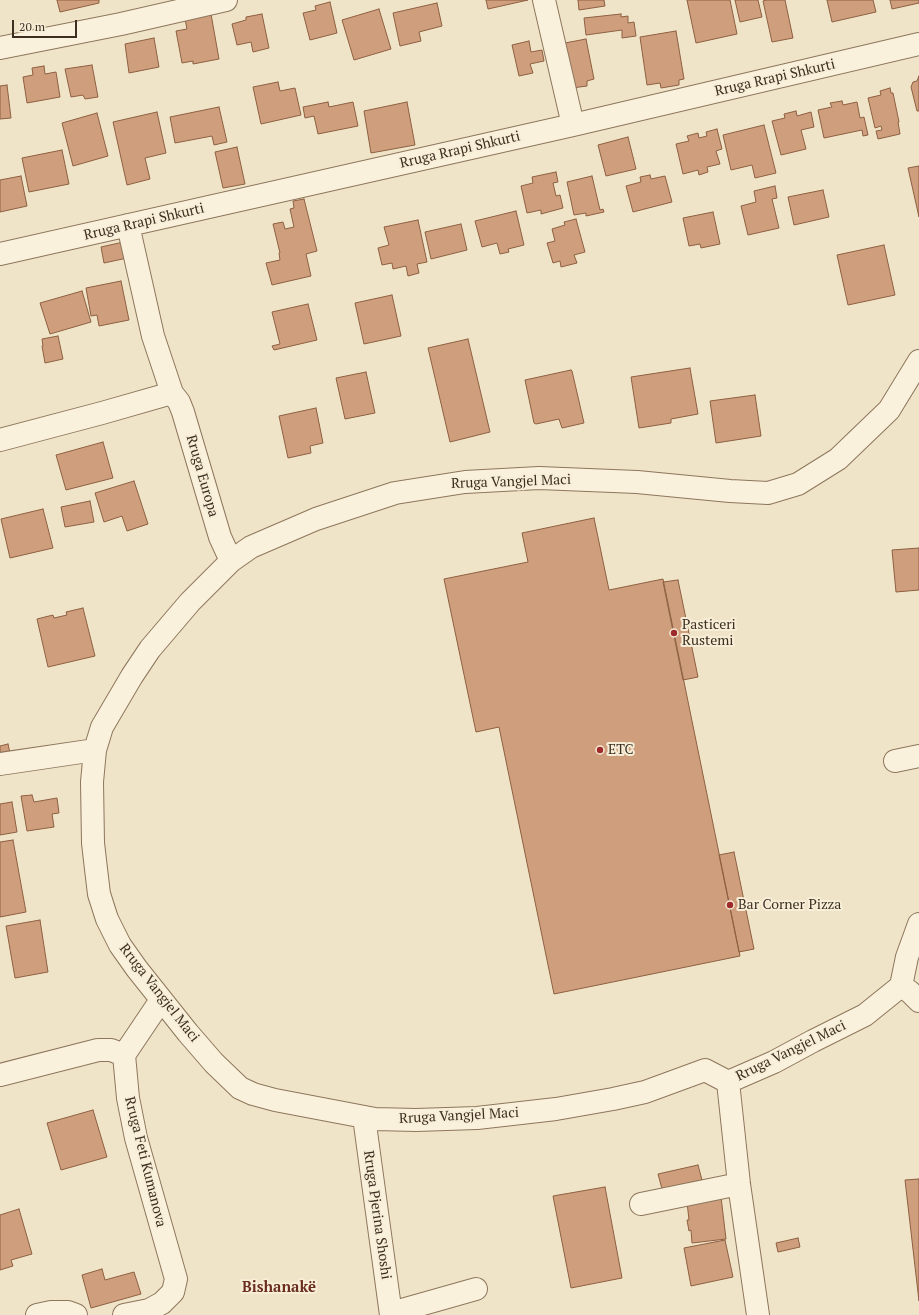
<!DOCTYPE html>
<meta charset="utf-8">
<style>
body{margin:0}
#map{position:relative;width:919px;height:1315px;overflow:hidden;background:#f0e4c8;font-family:"PT Serif",serif}
canvas{display:block}
.scale{position:absolute;left:12px;top:20px;width:65px;height:18px;box-sizing:border-box;border:2px solid #3d2e20;border-top:0;padding-left:5px;font-size:12px;line-height:14px;white-space:nowrap;color:#3d2e20;-webkit-text-stroke:3px #f7eed8;paint-order:stroke}
</style>
<div id="map">
<canvas width="919" height="1315"></canvas>
<div class="scale">20 m</div>
</div>
<script>
const context = document.querySelector('canvas').getContext('2d');
context.lineJoin = 'round';
function fill(path, color) { context.fillStyle = color; context.fill(path, 'evenodd'); }
const poly = rows => new Path2D(rows.map(r => 'M' + r).join(''));
function trace(path, color, width, dash) { context.strokeStyle = color; context.lineWidth = width; context.lineCap = dash ? 'butt' : 'round'; context.setLineDash(dash || []); context.stroke(path); }
function label(font, color, halo, rows, align = 'center') {
  context.font = font + ' "PT Serif",serif'; context.lineWidth = 4; context.setLineDash([]); context.textBaseline = 'middle'; context.strokeStyle = halo; context.fillStyle = color; for (const [text, x, y, turn = 0] of rows) {
    context.save(); context.translate(x, y); context.rotate((+turn || 0) * Math.PI / 180); context.textAlign = isNaN(turn) ? turn : align; if (halo) context.strokeText(text, 0, 0); context.fillText(text, 0, 0); context.restore();
  }
}
const building = poly([
 [57,0,99,0,99,3,60,12,57,0],
 [486,0,528,0,488,9,486,0],
 [578,0,604,0,605,6,579,10,578,0],
 [687,0,730,0,737,34,696,43,687,0],
 [735,0,758,0,762,17,740,22,735,0],
 [766,0,785,0,793,38,772,42,763,1,766,0],
 [827,0,873,0,876,12,832,22,827,0],
 [890,0,919,0,919,3,892,9,890,0],
 [330,2,337,33,310,40,303,13,316,10,315,6,330,2],
 [437,3,442,26,419,32,421,41,400,46,393,13,437,3],
 [379,9,391,49,354,60,342,20,379,9],
 [211,14,219,59,193,64,193,61,182,63,176,31,187,29,185,19,211,14],
 [262,14,269,48,253,52,251,42,237,45,232,24,246,20,246,17,262,14],
 [621,14,621,17,628,16,628,23,634,22,636,36,622,38,622,30,586,35,584,18,621,14],
 [676,31,684,79,679,80,679,85,661,88,660,83,647,85,640,37,676,31],
 [154,38,159,67,129,73,125,44,154,38],
 [586,39,594,79,587,81,587,86,572,88,565,43,586,39],
 [529,41,531,52,542,50,544,61,530,64,533,73,519,76,512,45,529,41],
 [92,65,98,97,85,99,83,95,71,97,65,69,92,65],
 [44,66,45,74,56,72,60,97,27,103,23,77,33,75,32,68,44,66],
 [919,76,919,111,917,111,911,87,913,82,917,81,919,76],
 [278,82,280,91,295,88,301,115,261,124,253,87,278,82],
 [7,85,11,118,0,119,0,86,7,85],
 [890,88,891,93,893,93,899,122,898,122,900,134,878,139,876,131,882,130,881,126,875,128,868,98,881,95,880,91,890,88],
 [842,101,843,105,857,102,860,118,864,117,868,135,863,136,862,130,824,138,818,110,832,107,830,103,842,101],
 [328,102,329,107,353,102,358,126,318,134,314,116,305,118,303,107,328,102],
 [407,102,415,145,371,153,364,111,407,102],
 [219,107,227,142,214,145,212,136,175,143,170,117,219,107],
 [796,111,797,116,811,112,814,127,801,130,806,149,781,155,772,121,785,118,784,114,796,111],
 [157,112,166,153,145,158,150,179,127,185,113,122,157,112],
 [97,113,108,156,73,166,62,123,97,113],
 [764,125,776,173,755,178,752,165,731,170,723,135,764,125],
 [717,129,722,149,716,151,720,164,707,167,708,172,699,175,698,170,683,174,676,144,689,141,687,136,698,133,699,138,707,136,706,132,717,129],
 [628,137,636,169,606,176,598,145,628,137],
 [237,147,245,184,223,188,215,152,237,147],
 [62,150,69,184,29,192,22,158,62,150],
 [919,166,919,217,908,168,919,166],
 [556,172,558,182,553,183,556,196,560,195,563,208,541,214,541,210,527,213,521,186,533,183,532,177,556,172],
 [650,175,651,179,665,176,672,202,633,212,626,186,641,182,640,177,650,175],
 [21,176,27,206,0,212,0,180,21,176],
 [592,176,600,210,603,209,604,212,586,216,586,213,574,215,567,182,592,176],
 [775,186,777,198,772,199,779,228,748,235,741,206,756,202,754,191,775,186],
 [823,190,829,217,794,225,788,197,823,190],
 [304,199,317,251,306,254,311,276,272,285,266,263,280,260,279,253,280,253,273,224,283,222,285,229,294,227,290,209,294,208,293,201,304,199],
 [516,211,524,245,508,249,509,252,500,254,497,243,482,247,475,221,516,211],
 [713,212,720,244,701,248,700,244,689,246,683,218,713,212],
 [576,219,585,252,574,255,577,263,561,267,560,261,553,263,547,243,555,241,552,229,565,225,564,222,576,219],
 [418,220,427,262,417,264,419,273,408,276,406,266,393,269,392,263,382,265,378,248,389,245,384,227,418,220],
 [461,224,467,250,431,259,425,232,461,224],
 [128,241,132,257,104,263,101,247,128,241],
 [884,245,895,295,848,305,837,255,884,245],
 [121,281,129,320,99,326,97,315,91,316,86,288,121,281],
 [82,291,91,322,50,334,40,303,82,291],
 [392,295,401,336,364,344,355,303,392,295],
 [308,304,317,340,274,350,272,346,280,344,272,312,308,304],
 [58,336,63,359,45,363,42,346,43,346,42,339,58,336],
 [468,339,490,432,450,442,428,348,468,339],
 [690,368,698,414,671,419,671,423,639,428,631,377,690,368],
 [571,370,572,371,584,423,562,428,559,419,536,424,534,423,525,380,571,370],
 [366,372,375,413,345,419,336,378,366,372],
 [755,395,761,436,716,443,710,401,755,395],
 [316,408,323,443,310,446,311,453,288,458,279,416,316,408],
 [103,442,113,478,66,490,56,455,103,442],
 [134,481,148,524,127,531,122,516,104,522,95,493,134,481],
 [90,501,94,522,65,527,61,507,90,501],
 [43,509,53,548,10,558,1,519,43,509],
 [594,518,609,590,663,579,740,956,554,994,499,727,476,732,444,579,528,562,522,533,594,518],
 [919,548,919,590,896,592,892,550,919,548],
 [678,580,698,677,683,680,663,582,678,580],
 [83,608,95,656,48,667,37,619,53,615,54,618,67,615,66,612,83,608],
 [8,744,10,753,0,755,0,746,8,744],
 [32,795,34,802,57,798,59,813,52,814,54,827,27,831,21,796,32,795],
 [12,802,17,832,0,835,0,804,12,802],
 [13,840,26,912,0,917,0,842,13,840],
 [734,852,754,949,739,952,719,855,734,852],
 [40,920,48,972,15,978,6,926,40,920],
 [93,1110,107,1157,61,1170,47,1123,93,1110],
 [698,1165,702,1180,662,1189,658,1174,698,1165],
 [919,1179,919,1301,905,1180,919,1179],
 [605,1187,622,1278,571,1288,553,1196,605,1187],
 [721,1197,726,1239,692,1243,691,1230,689,1231,687,1220,689,1220,687,1202,721,1197],
 [19,1209,32,1254,11,1260,13,1266,0,1270,0,1215,19,1209],
 [798,1238,800,1247,778,1252,776,1243,798,1238],
 [725,1240,733,1277,691,1286,684,1248,725,1240],
 [102,1269,105,1280,134,1272,141,1294,91,1308,82,1275,102,1269]
]);
const minor = poly([
 [544,0,573,125],
 [0,48,121,24,226,0],
 [128,225,153,336,172,393,179,402,183,412,220,537,231,561],
 [0,254,573,125,919,44],
 [919,361,889,410,838,459,798,484,768,493,730,491,637,482,539,478,465,482,395,493,316,519,251,547,231,561,190,602,150,649,132,676,102,727,95,750,92,782,93,843,96,869,99,894,107,919,120,945,137,969,188,1033,214,1063,240,1088,253,1094,275,1100,375,1119,416,1120,477,1118,556,1109,613,1099,645,1092,705,1070,728,1082,774,1062,813,1041,865,1015,901,986,907,957,919,924],
 [0,440,102,413,172,393],
 [895,761,919,756],
 [0,764,95,750],
 [901,986,910,992,919,1001],
 [124,1055,161,1000],
 [0,1075,98,1050,111,1050,124,1055,128,1098,136,1138,176,1279,173,1292,162,1303,149,1310,124,1315],
 [728,1082,739,1184,758,1315],
 [364,1117,391,1315],
 [641,1204,739,1184],
 [391,1313,476,1289],
 [37,1315,51,1312,68,1312,76,1315]
]);
const markers = [
 [674,633,4,"#9e2a2b"],
 [600,750,4,"#9e2a2b"],
 [730,905,4,"#9e2a2b"]
];
const streetNames = [
 ["Rruga Rrapi Shkurti",775,78,-13],
 ["Rruga Rrapi Shkurti",460,150,-13],
 ["Rruga Rrapi Shkurti",144,222,-13],
 ["Rruga Europa",202,476,74],
 ["Rruga Vangjel Maci",511,482,-2],
 ["Rruga Vangjel Maci",159,993,52],
 ["Rruga Vangjel Maci",791,1051,-26],
 ["Rruga Vangjel Maci",459,1116,-3],
 ["Rruga Feti Kumanova",145,1162,76],
 ["Rruga Pjerina Shoshi",377,1215,82]
];
const poiNames = [
 ["Pasticeri",682,625],
 ["Rustemi",682,641],
 ["ETC",608,750],
 ["Bar Corner Pizza",738,905]
];
const neighbourhoodNames = [
 ["Bishanakë",279,1288]
];
fill(building, '#cf9f7d');
trace(building, '#8d5f41', 1);
trace(minor, '#8d765c', 24);
trace(minor, '#faf1dc', 22);
for (const [x, y, r, color] of markers) { const dot = new Path2D(); dot.arc(x, y, r, 0, 2 * Math.PI); context.fillStyle = color; context.fill(dot); trace(dot, '#f7eed8', 1.5); }
label('14px', '#3d2e20', '#f7eed8', streetNames);
label('14px', '#3d2e20', '#f7eed8', poiNames, 'left');
label('bold 15px', '#6b2e1e', '#f7eed8', neighbourhoodNames);
</script>
